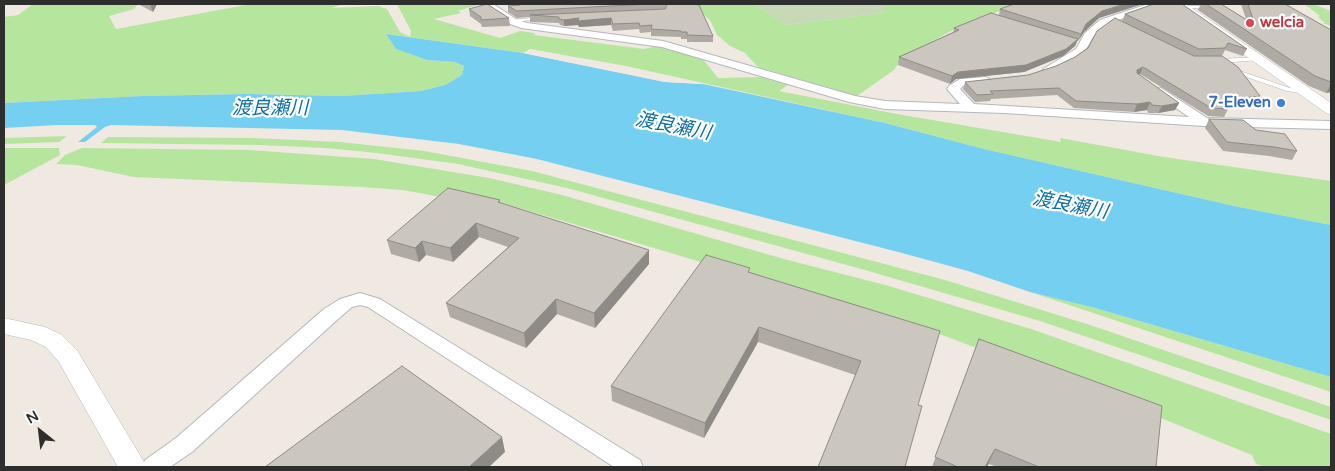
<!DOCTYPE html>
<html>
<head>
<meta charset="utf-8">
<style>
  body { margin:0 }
  #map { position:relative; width:1335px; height:471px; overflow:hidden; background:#efe9e1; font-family:"Varela Round",sans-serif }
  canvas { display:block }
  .frame { position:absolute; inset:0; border:5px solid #2e2e2e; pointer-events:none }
  .north { position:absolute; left:15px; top:406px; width:50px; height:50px; -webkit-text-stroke:4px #fff; paint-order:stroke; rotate:331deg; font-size:14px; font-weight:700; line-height:20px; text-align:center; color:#2e2e2e }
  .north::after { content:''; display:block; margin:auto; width:18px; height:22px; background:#2e2e2e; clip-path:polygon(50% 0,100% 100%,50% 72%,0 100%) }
</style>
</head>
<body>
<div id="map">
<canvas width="1335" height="471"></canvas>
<div class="frame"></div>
<div class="north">N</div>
</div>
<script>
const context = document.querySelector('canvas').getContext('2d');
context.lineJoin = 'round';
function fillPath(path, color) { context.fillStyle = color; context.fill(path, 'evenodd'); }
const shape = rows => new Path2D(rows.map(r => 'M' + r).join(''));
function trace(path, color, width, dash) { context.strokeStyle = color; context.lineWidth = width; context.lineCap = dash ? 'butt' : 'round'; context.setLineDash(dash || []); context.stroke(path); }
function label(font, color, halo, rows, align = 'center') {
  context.font = font + ' "Varela Round","Noto Sans JP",sans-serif'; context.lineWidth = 4.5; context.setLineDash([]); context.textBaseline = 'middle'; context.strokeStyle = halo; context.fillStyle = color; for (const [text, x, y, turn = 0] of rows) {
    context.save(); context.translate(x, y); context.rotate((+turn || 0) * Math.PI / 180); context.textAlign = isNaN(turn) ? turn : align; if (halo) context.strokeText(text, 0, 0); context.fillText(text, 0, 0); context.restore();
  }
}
const green = shape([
  [33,4,138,4,134,9,109,16,116,29,251,4,343,4,332,8,378,6,387,9,400,32,410,37,411,31,397,4,481,4,458,11,461,13,434,19,500,38,520,31,535,33,534,35,644,49,657,46,702,58,718,78,760,77,788,85,779,91,897,114,1061,142,1060,138,1164,157,1331,181,1331,225,1234,206,984,149,885,123,626,66,530,49,523,53,387,34,396,49,427,60,455,62,464,66,462,75,445,85,421,91,342,96,247,94,142,96,4,103,4,17,18,15],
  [671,4,755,4,786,25,884,13,882,4,1016,4,953,30,903,57,894,70,857,96,758,67,745,53,730,46,717,35,710,20,704,15],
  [1304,4,1313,4,1331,11,1331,26,1322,23,1325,23,1318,17,1320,16],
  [67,136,59,142,4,144,4,138],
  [108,137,253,138,340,142,424,151,532,171,945,280,1090,325,1331,407,1331,420,1040,321,865,270,567,188,458,164,377,153,326,148,260,145,101,143],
  [4,148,59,148,60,155,4,185],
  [82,148,249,150,374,159,489,178,562,195,784,259,889,286,1031,329,1331,434,1331,467,1267,467,1256,464,1252,455,1156,416,929,330,496,201,451,199,403,190,362,187,134,177,77,165,56,164,65,155],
  [1030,292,1095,308,1331,377,1331,392]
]);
const cemetery = shape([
  [755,4,882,4,884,13,786,25]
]);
const water = shape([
  [386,34,523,53,665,82,703,84,885,123,984,149,1234,206,1331,225,1331,377,1095,308,1030,292,968,271,902,253,537,159,459,144,342,130,111,125,105,127,85,142,78,142,97,127,95,125,57,125,4,128,4,103,142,96,247,94,342,96,421,91,445,85,462,75,464,66,455,62,427,60,396,49]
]);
const pier = shape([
  [527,51,665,80,690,81,703,84,665,82,523,53]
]);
const service = shape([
  [1209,4,1214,4,1204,8,1183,8,1181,7,1183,6,1203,6,1209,4],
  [540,17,542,17,542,19,512,22,510,21,512,20,540,17],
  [1258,57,1261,59,1260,60,1220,63,1217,61,1220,59,1258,57],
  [1234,69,1290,88,1306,90,1309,92,1306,94,1287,91,1232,72,1231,71,1234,69]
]);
const minor = shape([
  [482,4,493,4,516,19,527,23,663,41,855,96,885,101,960,104,947,89,949,86,960,79,986,77,992,81,990,83,963,86,960,89,974,104,1189,117,1157,95,1155,92,1157,89,1161,88,1207,118,1331,121,1331,129,1204,126,1004,113,885,109,849,102,662,47,521,28,508,23,482,4],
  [1148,4,1161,4,1108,24,1093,37,1084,53,1072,62,1049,72,1043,69,1076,49,1085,33,1100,20,1148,4],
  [360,293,380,299,640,460,643,467,614,467,368,307,360,305,352,307,338,319,192,452,170,467,142,467,145,460,176,438,324,309,340,299,360,293]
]);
const tertiary = shape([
  [1173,4,1186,4,1331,103,1331,115,1326,113,1173,4],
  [4,318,45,327,62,335,77,350,147,467,118,467,59,362,46,347,31,340,4,334,4,318]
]);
const wall = shape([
  [138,4,157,4,153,12],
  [520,4,692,4,713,36,713,42,687,42,687,39,681,39,681,37,651,36,651,32,640,33,639,29,613,31,611,25,579,27,578,25,564,26,560,25,559,23,530,22,530,17,517,18,508,12,508,6,520,5],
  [1014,4,1143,4,1099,18,1084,32,1078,41,1077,41,1075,46,1063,56,1024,72,956,79,950,84,898,65,899,57,953,32,954,28,999,15,1000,9],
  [1154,4,1247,49,1243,56,1225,50,1222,56,1260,96,1256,104,1226,107,1228,109,1224,117,1208,116,1140,74,1139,75,1179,103,1175,110,1158,113,1148,113,1147,110,1134,112,1074,108,1057,95,991,99,990,101,975,102,963,89,965,82,1028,75,1056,66,1075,57,1122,21,1125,14],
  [1201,4,1221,4,1246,19,1241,4,1285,4,1331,30,1331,92,1326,93,1309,86,1198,10],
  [469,9,509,18,510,26,482,27,481,24,470,16],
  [1209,119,1256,130,1297,151,1292,160,1269,156,1223,151,1205,128],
  [500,200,500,203,649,264,595,328,557,314,526,348,450,317,446,303,508,247,479,237,453,262,426,255,419,262,391,254,387,240],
  [750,273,918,405,905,467,855,375,758,342,704,438,612,401,611,386],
  [979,339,1156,467,997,467,989,464,987,467,932,467]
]);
const shadedWall = shape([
  [150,4,157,4,153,12],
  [1125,4,1143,4,1099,18,1084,32,1078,41,1081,34,1086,24,1102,11],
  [579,18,611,18,611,25,579,27,578,25,564,26,564,20],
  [1078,39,1075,46,1063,56,1024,72,956,79,950,84,952,76,958,72],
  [1143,67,1140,74,1134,77,1137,70],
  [1331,84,1331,92,1326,93],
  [1150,102,1147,110,1134,112,1137,104],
  [1179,103,1175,110,1158,113,1162,106],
  [476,223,479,237,453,262,450,248],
  [422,241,426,255,419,262,415,248],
  [649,250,649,264,595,328,594,313],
  [556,299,557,314,526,348,524,333],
  [759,327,758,342,704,438,705,423],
  [502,437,505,452,489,467,469,467],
  [995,449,987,467,985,467]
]);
const building = shape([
  [487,4,509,18,481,20,481,17,469,9,487,4],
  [520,4,648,4,517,11,508,6,520,5,520,4],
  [665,4,692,4,699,5,713,36,687,35,687,32,681,32,681,31,651,29,652,25,640,26,639,23,613,24,611,18,578,21,579,18,564,20,559,19,559,17,530,15,665,9,667,5,665,4],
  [1014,4,1125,4,1102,11,1086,24,1081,34,1000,9,1014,4],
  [1154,4,1182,4,1247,49,1228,43,1225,48,1199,49,1125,14,1154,4],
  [1206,4,1221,4,1255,25,1248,4,1285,4,1331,30,1331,82,1315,76,1206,4],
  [991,13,1078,39,1066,49,1026,65,958,72,952,76,899,57,959,30,954,28,991,13],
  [1115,18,1194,56,1222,56,1238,67,1260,96,1218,101,1228,109,1211,108,1143,67,1137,70,1137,73,1179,103,1162,106,1152,105,1150,102,1137,104,1076,101,1059,88,990,91,993,94,977,95,965,82,1028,75,1056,66,1075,57,1088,48,1097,31,1115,18],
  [1209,119,1243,120,1256,130,1285,134,1297,151,1274,147,1227,142,1209,119],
  [448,188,500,200,498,202,649,250,594,313,556,299,524,333,446,303,519,238,476,223,450,248,422,241,415,248,387,240,448,188],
  [706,255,750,268,748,272,940,331,918,405,922,406,905,467,818,467,861,361,759,327,705,423,611,386,706,255],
  [979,339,1162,406,1156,467,1039,467,995,449,985,467,958,467,935,457,979,339],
  [402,366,502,437,469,467,265,467,402,366]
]);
const markers = [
  [1250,23,5,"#e0444e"],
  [1281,103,5,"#3f7fe0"]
];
const farHealthnames = [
  ["welcia",1260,23]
];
const farShopnames = [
  ["7-Eleven",1271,103]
];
const waterNames = [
  ["渡良瀬川",270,109],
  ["渡良瀬川",673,127,11],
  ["渡良瀬川",1070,206,11]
];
fillPath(green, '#b6e59e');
fillPath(cemetery, '#c8d9b8');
fillPath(water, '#75cff0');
fillPath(pier, '#efe9e1');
trace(service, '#b4b7c1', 1);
trace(minor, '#b4b7c1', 2);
trace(tertiary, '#b4b7c1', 1);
fillPath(service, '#fff');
fillPath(minor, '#fff');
fillPath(tertiary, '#fff');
fillPath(wall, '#afaba4');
fillPath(shadedWall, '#8e8b86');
fillPath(building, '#cbc7bf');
trace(building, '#8e8b86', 1);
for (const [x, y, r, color] of markers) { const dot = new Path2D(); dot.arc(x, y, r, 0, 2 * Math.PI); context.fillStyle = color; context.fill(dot); trace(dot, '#fff', 2); }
label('bold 15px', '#be3a42', '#fff', farHealthnames, 'left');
label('bold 15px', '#366cbe', '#fff', farShopnames, 'right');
label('italic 19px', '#0d6fa3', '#fff', waterNames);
</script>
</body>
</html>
